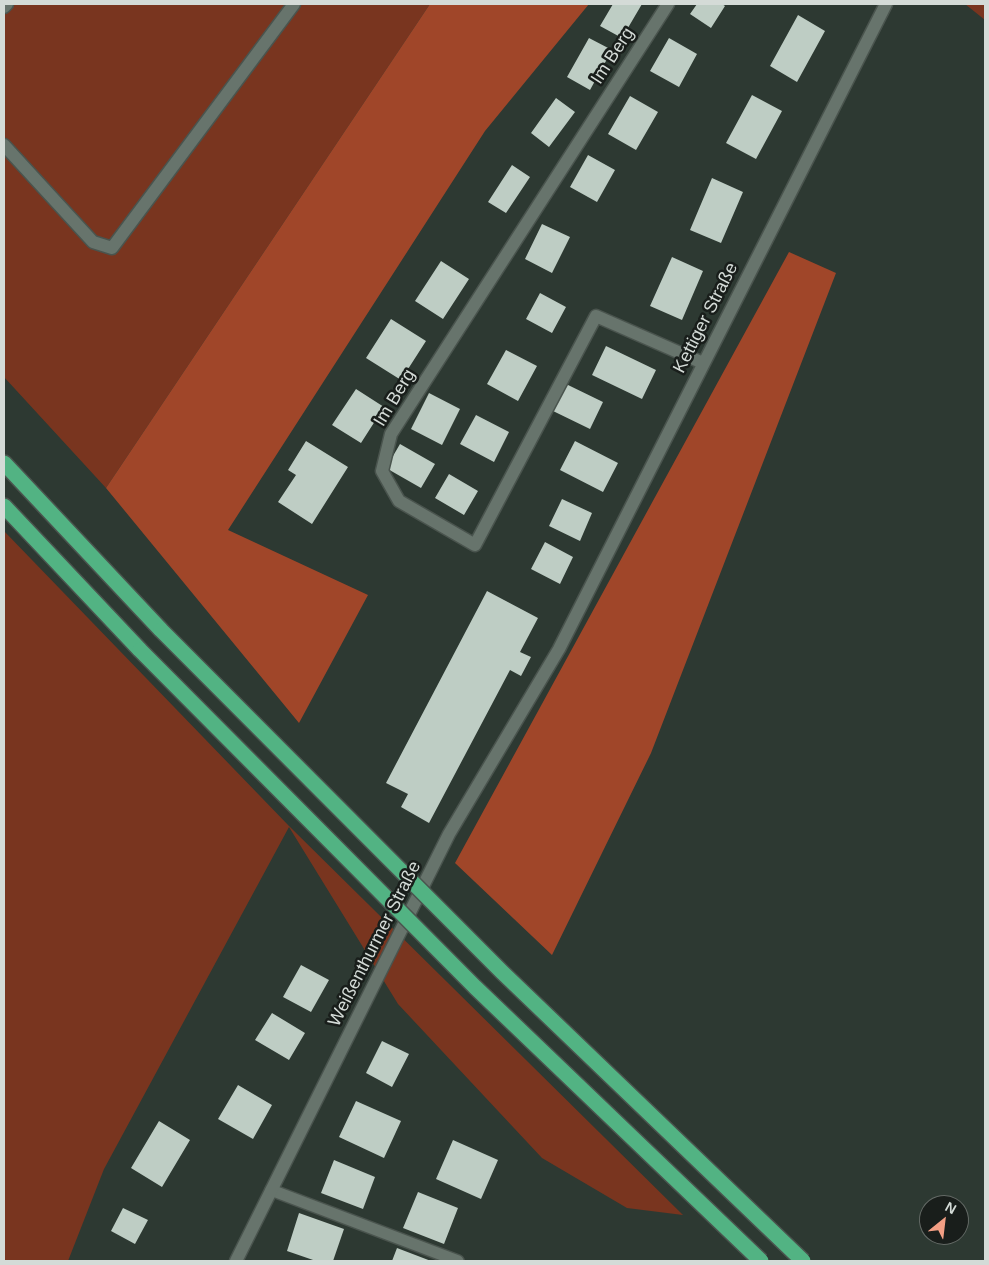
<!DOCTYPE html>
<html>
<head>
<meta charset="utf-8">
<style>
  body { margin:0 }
  #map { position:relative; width:989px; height:1265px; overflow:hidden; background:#2d3932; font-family:Arial,sans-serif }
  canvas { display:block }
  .frame { position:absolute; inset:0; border:5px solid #d4dbd7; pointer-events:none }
  .north { position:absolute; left:919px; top:1195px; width:50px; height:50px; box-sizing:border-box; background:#191e1b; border:1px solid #646a66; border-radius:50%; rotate:29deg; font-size:14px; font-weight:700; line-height:20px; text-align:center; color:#d4dbd7 }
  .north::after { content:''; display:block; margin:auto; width:18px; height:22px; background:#f39f84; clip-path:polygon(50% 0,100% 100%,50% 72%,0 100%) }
</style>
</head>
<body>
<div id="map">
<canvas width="989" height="1265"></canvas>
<div class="frame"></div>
<div class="north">N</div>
</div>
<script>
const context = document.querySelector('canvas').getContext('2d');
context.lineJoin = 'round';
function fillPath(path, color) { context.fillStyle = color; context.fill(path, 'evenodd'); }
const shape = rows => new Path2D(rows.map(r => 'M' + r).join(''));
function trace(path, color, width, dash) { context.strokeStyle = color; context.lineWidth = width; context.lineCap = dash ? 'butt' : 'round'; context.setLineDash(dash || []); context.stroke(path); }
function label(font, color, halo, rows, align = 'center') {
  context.font = font + ' Arial,sans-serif'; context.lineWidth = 5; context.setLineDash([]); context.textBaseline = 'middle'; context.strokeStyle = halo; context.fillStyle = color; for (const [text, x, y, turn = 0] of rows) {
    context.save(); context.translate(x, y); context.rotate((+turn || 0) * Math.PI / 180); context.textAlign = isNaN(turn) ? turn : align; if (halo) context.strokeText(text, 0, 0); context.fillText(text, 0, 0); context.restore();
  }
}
const green = shape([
  [4,4,430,4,106,488,4,377],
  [965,4,985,4,985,20],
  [4,531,289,826,683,1215,627,1208,542,1158,398,1004,289,827,104,1169,68,1261,4,1261]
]);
const forest = shape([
  [430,4,589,4,485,131,228,530,368,595,299,723,106,488],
  [789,252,836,273,651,753,552,955,455,863]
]);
const building = shape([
  [613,4,642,4,622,38,600,26],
  [697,4,722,4,725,6,711,28,690,14],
  [798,15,825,31,797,82,770,66],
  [589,38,612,50,590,90,567,77],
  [669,38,697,54,679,87,650,71],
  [752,95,782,111,756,159,726,143],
  [630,96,658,112,636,150,608,134],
  [556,98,575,112,549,147,531,133],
  [588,155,615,170,597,202,570,187],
  [512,165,530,177,506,213,488,202],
  [712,178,743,192,721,243,690,230],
  [542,224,570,237,552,273,525,259],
  [672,257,703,271,682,320,650,306],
  [441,261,469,279,443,319,415,301],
  [540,293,566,307,552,333,526,319],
  [391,319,426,341,401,380,366,358],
  [606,346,656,370,642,399,592,375],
  [506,350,537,366,518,401,487,384],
  [566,384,603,402,590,429,553,411],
  [356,389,384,407,361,443,332,425],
  [429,393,460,409,442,445,411,429],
  [476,415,509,432,494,462,460,444],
  [306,441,348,467,312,524,278,502,296,475,288,470],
  [575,441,618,463,603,492,560,470],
  [400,444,435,464,421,488,386,468],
  [449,474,478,491,464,515,435,498],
  [562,499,592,513,580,541,549,526],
  [545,542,573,557,560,584,531,569],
  [487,591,538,618,520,652,531,657,521,676,510,670,429,823,401,807,408,794,386,783],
  [301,965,329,980,311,1012,283,997],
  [272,1013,305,1033,289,1060,255,1040],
  [382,1041,409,1054,392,1087,366,1073],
  [238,1085,272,1105,253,1139,218,1119],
  [356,1101,401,1121,384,1158,339,1137],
  [159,1121,190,1140,162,1187,131,1168],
  [453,1140,498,1160,481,1199,436,1179],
  [334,1160,375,1177,363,1209,321,1193],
  [418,1192,458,1208,444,1244,403,1228],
  [123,1208,148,1220,135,1244,111,1231],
  [299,1213,344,1229,333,1261,316,1261,287,1251],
  [397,1248,431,1261,392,1261]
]);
const lane = shape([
  [271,1190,458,1261]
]);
const street = shape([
  [668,4,391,434,382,471,399,501,475,545,596,316,703,363],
  [4,7,7,4],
  [4,145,93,242,112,248,294,4],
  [236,1261,449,834,559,649,886,4]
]);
const highway = shape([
  [4,463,161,630],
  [4,506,140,650]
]);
const highwayBridge = shape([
  [161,630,502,972,803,1261],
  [140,650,475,987,761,1261]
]);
const streetNames = [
  ["Im Berg",613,56,-57],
  ["Kettiger Straße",706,318,-63],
  ["Im Berg",395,398,-59],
  ["Weißenthurmer Straße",375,944,-63]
];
fillPath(green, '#79351f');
fillPath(forest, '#a04629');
fillPath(building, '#becdc4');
trace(lane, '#4a544e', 14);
trace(street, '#4a544e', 15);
trace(highway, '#4a544e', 18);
trace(lane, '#67746c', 11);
trace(street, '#67746c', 12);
trace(highway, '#52b383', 15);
trace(highwayBridge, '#4a544e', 18, []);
trace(highwayBridge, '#52b383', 15);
label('18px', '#d4dbd7', '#191e1b', streetNames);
</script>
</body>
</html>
